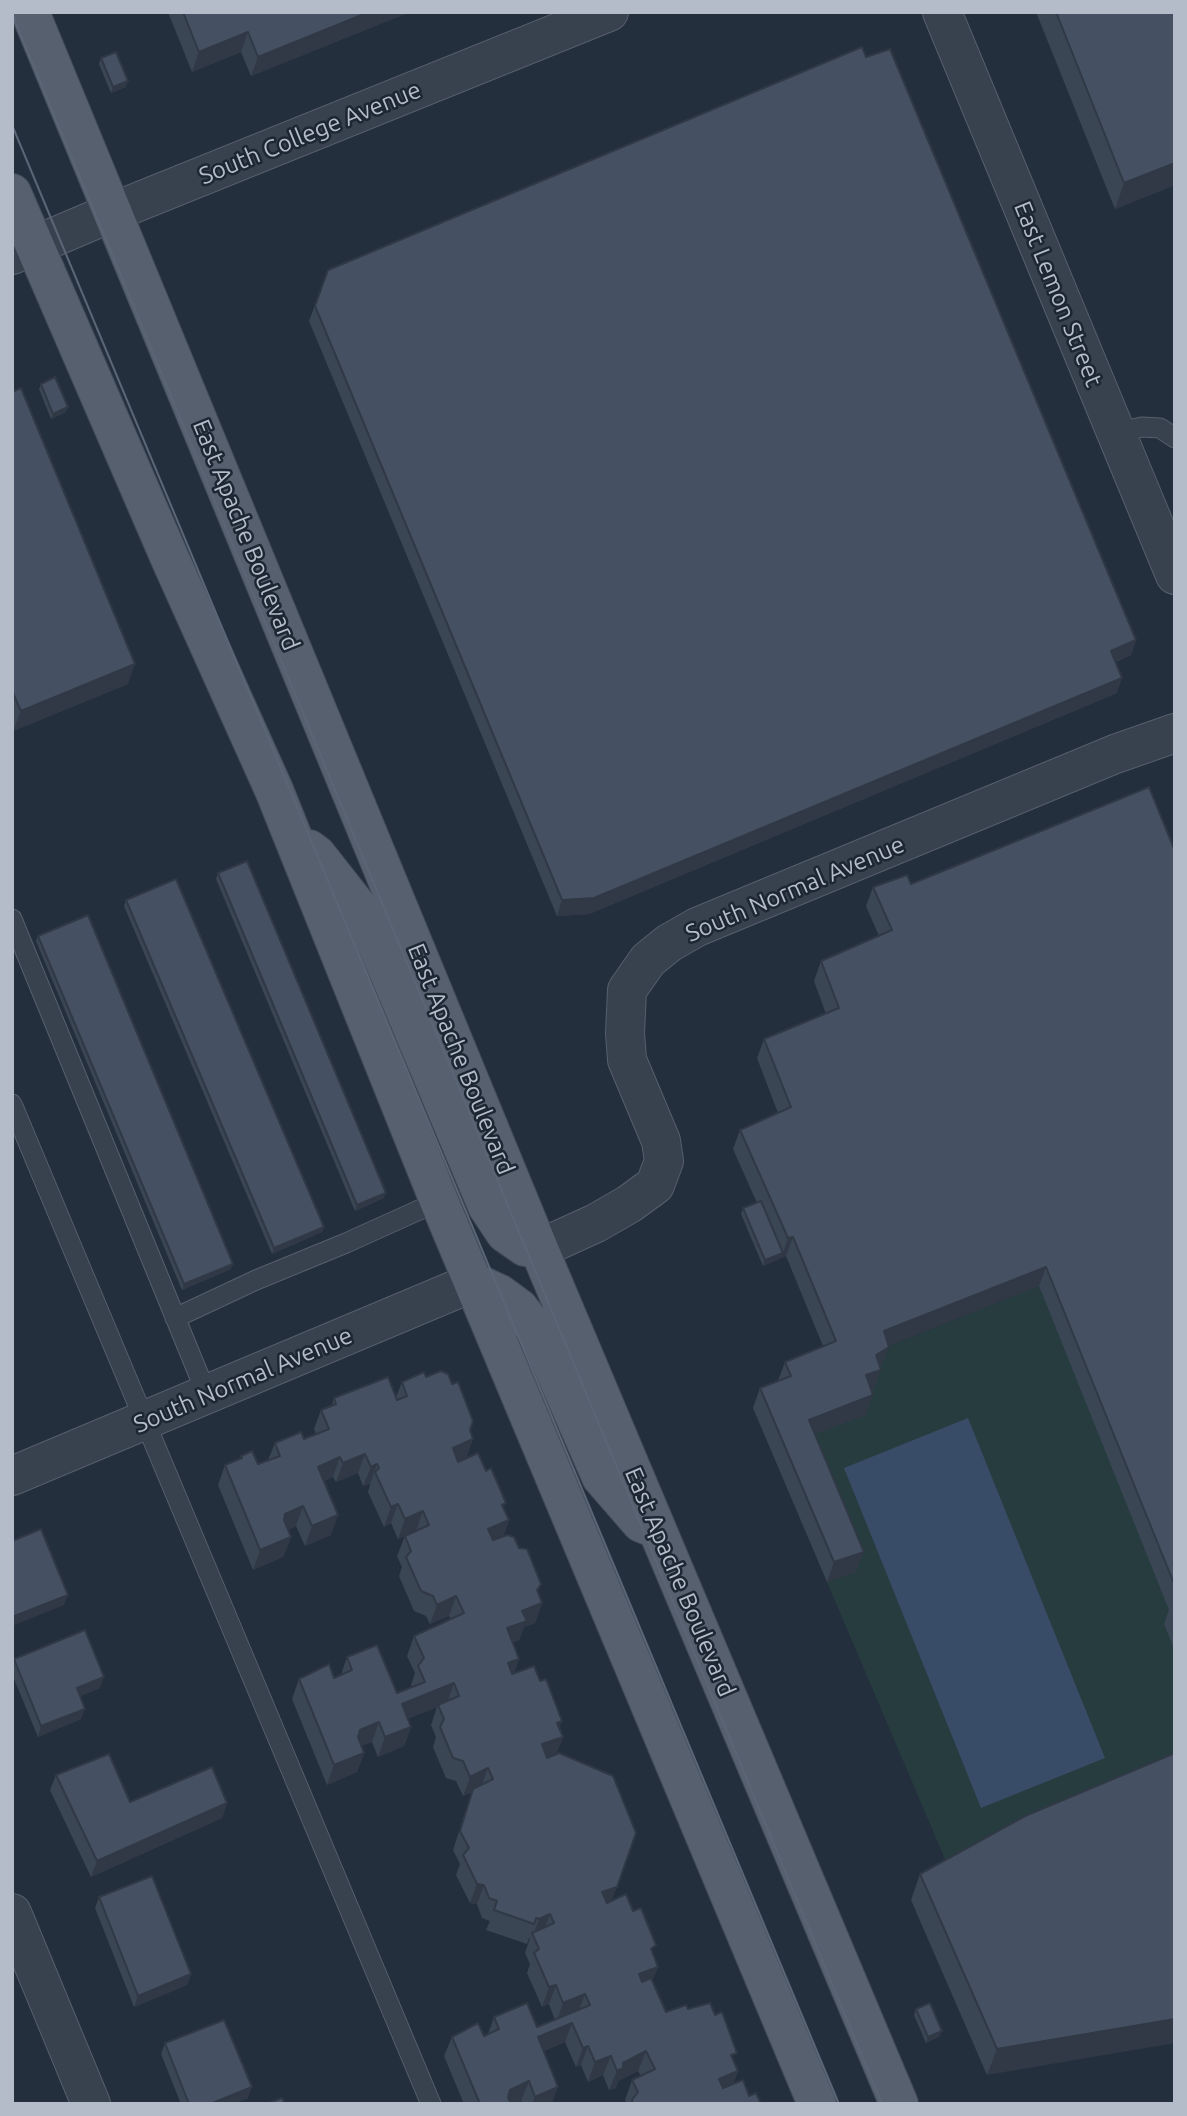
<!DOCTYPE html>
<html>
<head>
<meta charset="utf-8">
<style>
  body { margin:0 }
  #map { position:relative; width:1187px; height:2116px; overflow:hidden; background:#242f3e; font-family:Ubuntu,sans-serif }
  canvas { display:block }
  .frame { position:absolute; inset:0; border:14px solid #b4bcc9; pointer-events:none }
</style>
</head>
<body>
<div id="map">
<canvas width="1187" height="2116"></canvas>
<div class="frame"></div>
</div>
<script>
const context = document.querySelector('canvas').getContext('2d');
context.lineJoin = 'round';
function fillPath(path, color) { context.fillStyle = color; context.fill(path, 'evenodd'); }
const shape = rows => new Path2D(rows.map(r => 'M' + r).join(''));
function trace(path, color, width, dash) { context.strokeStyle = color; context.lineWidth = width; context.lineCap = dash ? 'butt' : 'round'; context.setLineDash(dash || []); context.stroke(path); }
function label(font, color, halo, rows, align = 'center') {
  context.font = font + ' Ubuntu,sans-serif'; context.lineWidth = 5; context.setLineDash([]); context.textBaseline = 'middle'; context.strokeStyle = halo; context.fillStyle = color; for (const [text, x, y, turn = 0] of rows) {
    context.save(); context.translate(x, y); context.rotate((+turn || 0) * Math.PI / 180); context.textAlign = isNaN(turn) ? turn : align; if (halo) context.strokeText(text, 0, 0); context.fillText(text, 0, 0); context.restore();
  }
}
const green = shape([
  [1039,1286,1174,1621,1175,1775,953,1878,827,1582,856,1572,802,1439,866,1415,877,1351]
]);
const water = shape([
  [968,1418,1105,1758,981,1808,844,1468]
]);
const service = shape([
  [1115,433,1142,427,1160,428,1175,438],
  [12,919,207,1395],
  [12,1104,431,2104],
  [175,1318,256,1280,346,1243,439,1201]
]);
const minor = shape([
  [942,12,1175,575],
  [539,1249,596,1223,629,1204,655,1185,664,1161,661,1141,627,1060,625,1033,627,990,648,960,669,943,697,927,1115,754,1175,733],
  [12,1476,474,1282],
  [12,1913,91,2104]
]);
const tertiary = shape([
  [12,255,113,212,609,12]
]);
const primary = shape([
  [30,12,539,1249,899,2104],
  [12,193,171,561,274,790,439,1201,817,2104],
  [309,849,317,855,365,916,487,1206,505,1233,525,1247,539,1249],
  [474,1282,500,1294,519,1308,538,1333,601,1477,641,1523,651,1527]
]);
const tram = shape([
  [12,14,882,2104],
  [12,125,839,2104]
]);
const wall = shape([
  [168,12,410,12,251,76,241,52,192,72],
  [1036,12,1175,12,1175,185,1115,209],
  [866,57,1136,640,1131,655,1116,662,1117,693,589,914,557,916,309,321,328,270],
  [101,58,126,87,111,93,99,64],
  [41,384,66,412,51,419,39,389],
  [12,392,128,684,13,731,12,728],
  [1175,851,1175,1651,1164,1624,1169,1610,1039,1286,888,1346,881,1367,880,1367,874,1389,871,1390,866,1415,815,1434,856,1572,827,1582,753,1408,760,1388,778,1381,785,1362,823,1346,786,1256,763,1266,741,1214,743,1208,757,1203,733,1149,740,1130,778,1113,757,1058,764,1039,826,1014,814,981,821,961,879,936,866,906,873,887,911,884],
  [218,873,384,1198,355,1211,216,879],
  [126,900,324,1227,322,1232,272,1254,124,906],
  [38,936,231,1269,182,1290,36,941],
  [426,1377,470,1430,473,1439,466,1458,504,1510,509,1520,503,1537,538,1592,542,1603,535,1623,524,1627,519,1640,512,1643,519,1659,514,1673,540,1681,562,1721,559,1728,563,1737,556,1754,636,1833,611,1901,653,1954,658,1967,652,1980,666,2012,688,2009,734,2061,738,2071,733,2084,761,2104,627,2104,625,2100,632,2080,641,2076,638,2071,618,2081,616,2088,609,2090,603,2075,588,2082,581,2065,576,2067,565,2042,544,2051,552,2104,523,2104,521,2101,515,2104,464,2104,444,2056,452,2037,484,2036,488,2034,494,2017,537,2027,555,2020,549,2004,542,2007,527,1973,530,1964,525,1953,530,1938,529,1938,527,1944,486,1930,490,1921,482,1918,477,1904,470,1903,456,1875,460,1864,453,1850,472,1792,463,1796,456,1781,446,1778,433,1747,436,1737,431,1725,437,1707,407,1719,411,1727,404,1746,378,1757,372,1742,361,1746,364,1753,357,1772,327,1785,292,1699,299,1679,334,1678,341,1675,347,1657,397,1693,412,1687,411,1685,415,1673,407,1656,414,1636,451,1619,449,1616,430,1624,426,1616,414,1611,399,1576,402,1567,397,1556,405,1536,416,1531,398,1539,391,1523,384,1527,368,1492,370,1485,370,1484,363,1486,358,1473,336,1482,333,1477,324,1481,331,1535,305,1546,296,1526,288,1530,291,1537,283,1557,253,1570,218,1485,225,1465,239,1460,241,1456,258,1464,268,1460,275,1443,304,1439,316,1434,314,1429,321,1410,332,1405,334,1398,396,1397,402,1382],
  [14,1659,100,1688,80,1696,81,1719,38,1737,12,1674,12,1664],
  [1175,1753,987,2075,911,1900,920,1874],
  [56,1775,130,1802,227,1803,222,1818,91,1877,50,1790],
  [99,1897,191,1974,187,1985,134,2007,95,1908],
  [916,2009,940,2036,926,2043,914,2015],
  [165,2043,248,2098,233,2104,181,2104,161,2054]
]);
const shadedWall = shape([
  [369,12,410,12,251,76,258,57],
  [248,32,241,52,192,72,199,52],
  [128,81,126,87,111,93,113,87],
  [1175,163,1175,185,1115,209,1124,183],
  [68,407,66,412,51,419,53,414],
  [1136,640,1131,655,1105,666,1111,651],
  [135,664,128,684,13,731,21,711],
  [1122,678,1117,693,589,914,557,916,562,900],
  [386,1193,384,1198,355,1211,357,1205],
  [324,1227,322,1232,272,1254,274,1248],
  [793,1237,786,1256,763,1266,765,1260,783,1253,788,1238],
  [233,1264,231,1269,182,1290,184,1284],
  [1046,1267,1039,1286,877,1351,884,1331],
  [889,1347,881,1367,868,1374,876,1355],
  [881,1370,874,1389,859,1395,866,1375],
  [873,1395,866,1415,802,1439,809,1420],
  [473,1439,466,1459,446,1468,453,1448],
  [365,1454,358,1473,336,1482,343,1463],
  [340,1457,333,1477,311,1486,318,1467],
  [377,1464,370,1484,363,1486,371,1467],
  [398,1504,391,1523,384,1527,391,1507],
  [303,1506,296,1526,278,1534,285,1514],
  [423,1511,416,1531,398,1539,405,1519],
  [338,1515,331,1535,305,1546,312,1526],
  [509,1520,502,1540,481,1549,488,1529],
  [291,1537,283,1557,253,1570,260,1550],
  [864,1552,856,1572,827,1582,834,1562],
  [541,1584,533,1604,542,1603,535,1623,524,1627,519,1640,500,1648,507,1628,522,1611],
  [68,1595,64,1605,12,1626,12,1617],
  [456,1596,449,1616,430,1624,437,1605],
  [519,1659,512,1679,508,1663],
  [104,1677,100,1688,73,1698,77,1688],
  [454,1683,447,1703,438,1705,437,1707,395,1724,402,1704],
  [85,1709,81,1719,38,1737,41,1726],
  [562,1721,555,1739,563,1737,555,1756,535,1764,542,1744,557,1723],
  [379,1722,372,1742,353,1749,360,1730],
  [411,1727,404,1746,378,1757,385,1737],
  [364,1753,357,1772,327,1785,334,1765],
  [488,1768,481,1787,463,1796,470,1777],
  [227,1803,222,1818,91,1877,97,1861],
  [477,1884,484,1885,477,1904,470,1903],
  [617,1887,609,1906,602,1892],
  [550,1914,543,1934,533,1936,539,1919],
  [658,1967,650,1986,632,1994,639,1974],
  [191,1974,187,1985,134,2007,138,1996],
  [556,1985,549,2004,542,2007,549,1987],
  [585,1994,578,2013,556,2023,563,2003],
  [1175,2019,1175,2043,987,2075,997,2049],
  [572,2023,565,2042,531,2057,538,2037],
  [942,2031,940,2036,926,2043,928,2037],
  [588,2046,581,2065,576,2067,583,2048],
  [646,2051,638,2071,618,2081,616,2088,609,2090,617,2071,623,2063],
  [611,2056,603,2075,588,2082,595,2062],
  [738,2071,731,2091,712,2098,719,2079],
  [529,2081,521,2101,515,2104,505,2104,510,2090],
  [252,2087,248,2098,233,2104,210,2104],
  [558,2087,552,2104,532,2104,535,2097]
]);
const building = shape([
  [183,12,369,12,258,57,248,32,199,52,183,12],
  [1056,12,1175,12,1175,163,1124,183,1056,12],
  [862,47,866,57,890,49,1136,640,1111,651,1122,678,594,898,562,900,315,306,328,270,862,47],
  [116,52,128,81,113,87,101,58,116,52],
  [55,377,68,407,53,414,41,384,55,377],
  [21,388,135,664,21,711,12,691,12,392,21,388],
  [1149,787,1175,851,1175,1586,1046,1267,884,1331,889,1347,876,1355,881,1370,866,1375,873,1395,809,1420,864,1552,834,1562,760,1388,791,1376,785,1362,836,1341,793,1237,788,1238,740,1130,791,1107,764,1039,839,1008,821,961,892,930,873,887,907,875,911,884,1149,787],
  [247,861,386,1193,357,1205,218,873,247,861],
  [176,879,324,1227,274,1248,126,900,176,879],
  [88,915,233,1264,184,1284,38,936,88,915],
  [761,1201,783,1253,765,1260,743,1208,761,1201],
  [441,1371,448,1374,452,1384,458,1382,473,1421,470,1430,473,1439,453,1448,458,1462,478,1453,486,1471,491,1468,506,1503,502,1505,509,1520,488,1529,493,1540,507,1535,514,1537,519,1548,527,1549,541,1584,537,1590,542,1603,522,1611,527,1621,507,1628,519,1659,508,1663,512,1674,534,1666,540,1681,546,1679,562,1721,557,1723,563,1737,542,1744,547,1758,559,1753,613,1776,636,1833,617,1887,602,1892,607,1903,626,1894,633,1911,641,1908,656,1945,651,1949,658,1967,639,1974,642,1982,651,1978,666,2012,686,2005,688,2009,710,2003,715,2015,722,2012,737,2053,731,2055,738,2071,719,2079,723,2088,743,2080,749,2096,756,2093,761,2104,633,2104,632,2100,638,2092,632,2080,655,2069,646,2051,623,2063,623,2068,617,2071,611,2056,595,2062,588,2046,583,2048,572,2023,538,2037,558,2087,535,2097,529,2081,510,2090,508,2097,511,2104,480,2104,452,2037,478,2023,484,2036,499,2029,494,2017,527,2003,537,2027,590,2005,585,1994,563,2003,556,1985,549,1987,534,1953,539,1949,532,1933,554,1923,550,1914,539,1919,536,1918,534,1924,494,1910,497,1901,489,1898,484,1885,477,1884,463,1855,469,1848,460,1831,473,1789,493,1779,488,1768,470,1777,463,1761,453,1758,440,1727,444,1719,438,1705,459,1696,454,1683,402,1704,411,1727,385,1737,379,1722,360,1730,358,1737,364,1753,334,1765,299,1679,329,1664,334,1678,352,1670,347,1657,377,1645,397,1693,425,1682,418,1666,424,1658,414,1636,464,1613,456,1596,437,1605,433,1596,421,1591,406,1557,411,1551,405,1536,429,1525,423,1511,405,1519,398,1504,391,1507,375,1472,379,1468,377,1464,371,1467,365,1454,343,1463,340,1457,318,1467,338,1515,312,1526,303,1506,285,1514,284,1520,291,1537,260,1550,225,1465,242,1458,241,1456,252,1451,258,1464,280,1456,275,1443,301,1432,304,1439,329,1429,321,1410,336,1404,334,1398,388,1377,397,1400,407,1396,402,1382,424,1372,426,1377,441,1371],
  [41,1529,68,1595,12,1617,12,1541,41,1529],
  [85,1630,104,1677,77,1688,85,1709,41,1726,14,1659,85,1630],
  [1175,1753,1175,2019,997,2049,920,1874,1025,1816,1175,1753],
  [109,1754,130,1802,212,1767,227,1803,97,1861,56,1775,109,1754],
  [152,1876,191,1974,138,1996,99,1897,152,1876],
  [930,2003,942,2031,928,2037,916,2009,930,2003],
  [224,2020,252,2087,210,2104,189,2104,165,2043,224,2020],
  [282,2098,285,2104,267,2104,282,2098]
]);
const streetNames = [
  ["South College Avenue",310,133,-22],
  ["East Lemon Street",1058,294,68],
  ["East Apache Boulevard",246,535,68],
  ["South Normal Avenue",795,889,-23],
  ["East Apache Boulevard",461,1059,68],
  ["South Normal Avenue",243,1380,-23],
  ["East Apache Boulevard",680,1582,67]
];
fillPath(green, '#263c3f');
fillPath(water, '#394c67');
trace(service, '#565f6c', 21);
trace(minor, '#565f6c', 40);
trace(tertiary, '#565f6c', 40);
trace(primary, '#414a57', 40);
trace(service, '#38414e', 19);
trace(minor, '#38414e', 38);
trace(tertiary, '#38414e', 38);
trace(primary, '#56606e', 38);
trace(tram, '#5a6575', 2);
fillPath(wall, '#3b4654');
fillPath(shadedWall, '#303945');
fillPath(building, '#455162');
trace(building, '#303945', 2);
label('24px', '#b4bcc9', '#1d2633', streetNames);
</script>
</body>
</html>
